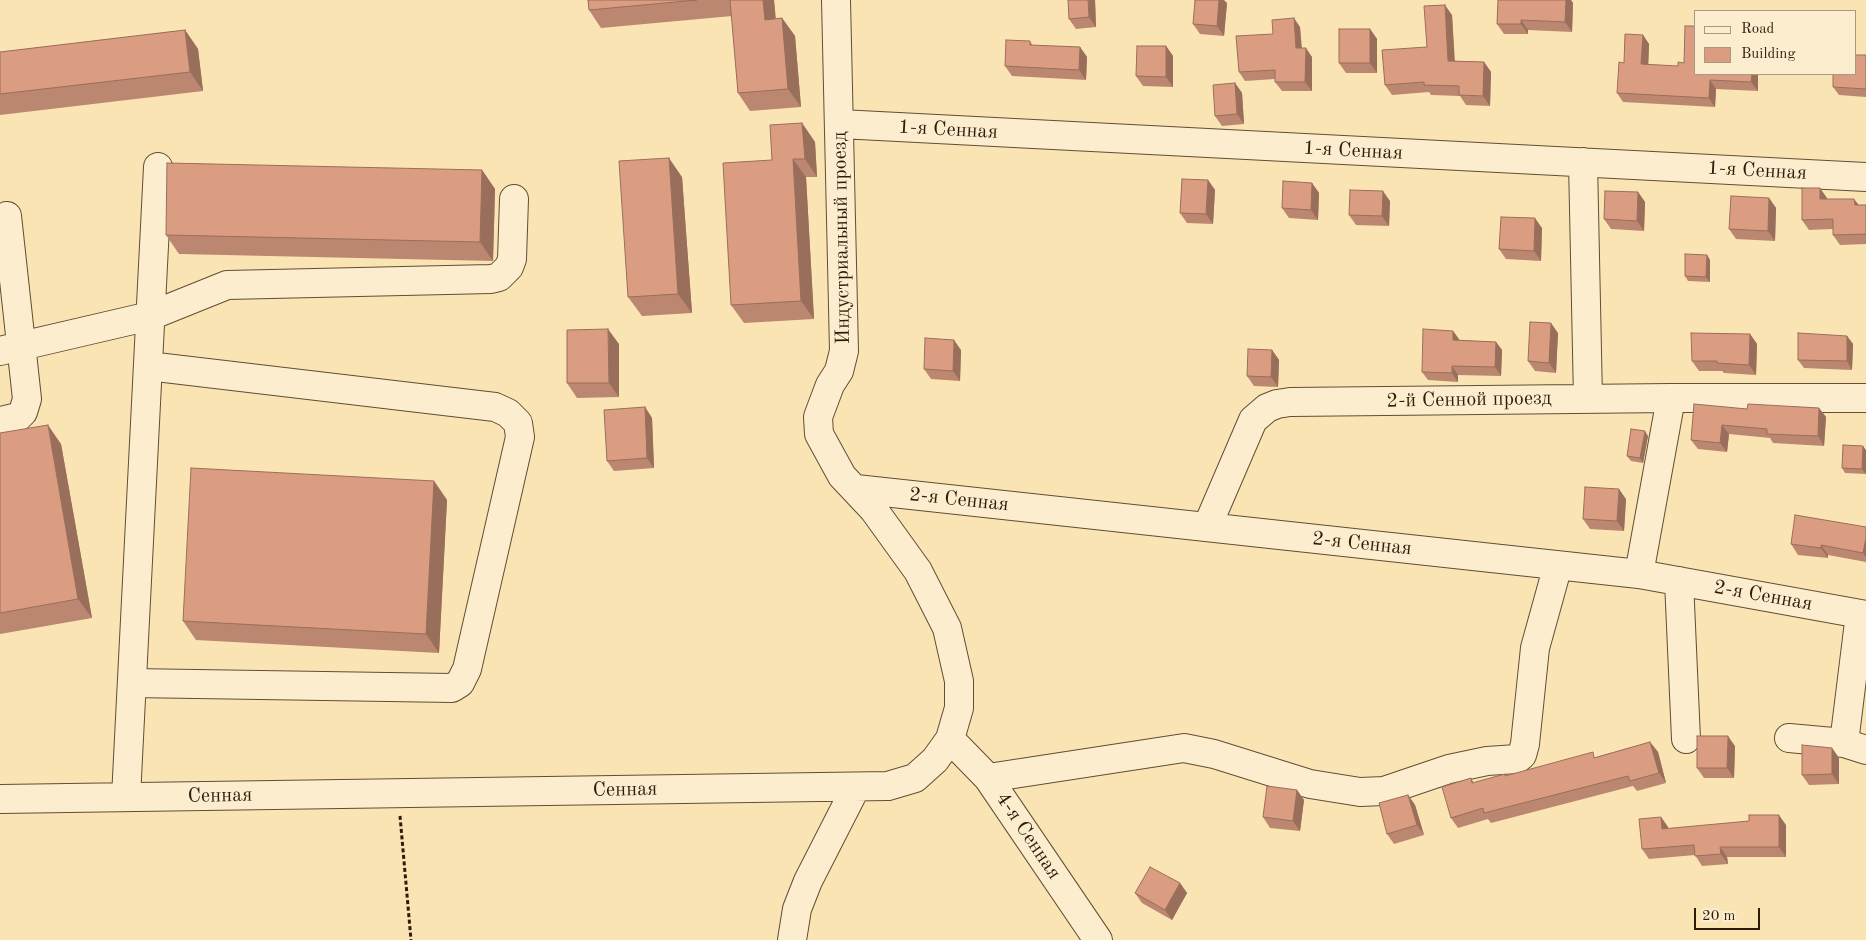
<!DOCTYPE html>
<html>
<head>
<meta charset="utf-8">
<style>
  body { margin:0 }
  #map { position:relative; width:1866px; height:940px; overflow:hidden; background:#fbe4b3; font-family:"Old Standard TT",serif }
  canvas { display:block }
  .legend { position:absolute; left:1694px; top:10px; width:162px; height:65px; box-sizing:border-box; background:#fcedce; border:1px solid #a99980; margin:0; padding:6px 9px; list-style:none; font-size:15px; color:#2d1c0b }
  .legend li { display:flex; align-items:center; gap:10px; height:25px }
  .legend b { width:25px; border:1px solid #a99980 }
  .scale { position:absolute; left:1694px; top:908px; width:66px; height:22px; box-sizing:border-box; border:2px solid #2d1c0b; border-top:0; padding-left:6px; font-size:15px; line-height:18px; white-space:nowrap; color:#2d1c0b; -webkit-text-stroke:4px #fcedce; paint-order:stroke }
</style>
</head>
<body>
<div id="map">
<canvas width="1866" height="940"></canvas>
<ul class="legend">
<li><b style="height:6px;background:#fcedce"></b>Road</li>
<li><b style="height:14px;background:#db9d82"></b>Building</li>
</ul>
<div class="scale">20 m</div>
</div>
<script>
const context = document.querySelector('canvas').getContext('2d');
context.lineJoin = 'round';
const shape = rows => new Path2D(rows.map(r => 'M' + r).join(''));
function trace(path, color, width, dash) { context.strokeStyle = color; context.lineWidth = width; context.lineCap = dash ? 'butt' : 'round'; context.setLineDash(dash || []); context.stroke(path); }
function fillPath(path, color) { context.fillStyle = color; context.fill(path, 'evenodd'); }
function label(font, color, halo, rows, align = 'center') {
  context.font = font + ' "Old Standard TT",serif'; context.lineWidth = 4; context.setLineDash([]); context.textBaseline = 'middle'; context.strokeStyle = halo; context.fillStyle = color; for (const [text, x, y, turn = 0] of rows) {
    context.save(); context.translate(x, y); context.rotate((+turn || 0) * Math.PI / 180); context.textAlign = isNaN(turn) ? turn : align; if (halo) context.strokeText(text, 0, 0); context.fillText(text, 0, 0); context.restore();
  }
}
const path = shape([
  [400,816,411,940]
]);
const minor = shape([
  [840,124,1866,177],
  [1583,162,1588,399],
  [0,351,150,316,227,285,491,279,499,277,509,267,512,259,514,199],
  [0,421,18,417,23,412,27,399,7,216],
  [856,489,1639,574,1866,615],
  [1207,527,1253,420,1267,408,1277,404,1290,402,1671,398],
  [1639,574,1671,398,1866,398],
  [1679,581,1686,739],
  [1860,614,1844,743,1866,750],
  [132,683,452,688,460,683,467,669,520,437,518,423,508,413,495,407,148,366],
  [1789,738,1844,743],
  [950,739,988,778,1098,940],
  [988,778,1184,748,1214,754,1310,784,1360,792,1384,791,1449,769,1487,761,1517,759,1522,755,1525,744,1535,648,1558,565],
  [126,797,158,167],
  [0,799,888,786,915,778,935,760,950,739,959,708,959,681,947,628,918,571,874,510,842,476,819,434,818,417,830,385,839,371,844,351,836,0],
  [792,940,797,909,808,881,856,787]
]);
const wall = shape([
  [588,0,774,0,776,19,782,18,795,36,801,107,750,111,738,93,732,16,601,28,589,10],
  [1095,0,1096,27,1076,29,1069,19],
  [1498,0,1571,0,1573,3,1572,32,1528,30,1528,34,1504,34,1497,24],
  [1227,3,1224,36,1200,34,1193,24],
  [1452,15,1455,61,1484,62,1491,72,1490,106,1466,105,1460,96,1431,95,1429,92,1392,95,1385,85,1427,47],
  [1300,27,1302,48,1312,57,1312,91,1282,91,1275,82,1275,79,1245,81,1239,72,1273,34],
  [1370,29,1377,39,1377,73,1346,73,1339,63],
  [185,30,198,49,203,91,0,115,0,52],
  [1643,35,1649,44,1648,64,1695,74,1758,74,1758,91,1716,89,1715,107,1623,102,1617,93,1624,63],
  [1030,41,1033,46,1080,47,1087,57,1086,80,1012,76,1005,66],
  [1166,46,1173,56,1173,87,1143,86,1136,76],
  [1866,55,1866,97,1839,95,1833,87],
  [1235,83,1242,93,1244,124,1222,126,1215,116],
  [802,123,815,142,817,177,806,177,814,319,744,323,731,305,772,160],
  [482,170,495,189,493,261,179,254,166,235],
  [682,177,692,313,642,316,628,297],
  [1208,180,1215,190,1213,224,1187,223,1180,213],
  [1312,183,1319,193,1318,220,1289,218,1282,208],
  [1638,192,1645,202,1644,231,1611,229,1604,219],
  [1769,198,1776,208,1775,241,1736,239,1729,229],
  [1827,198,1827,199,1859,205,1866,205,1866,244,1840,245,1833,235,1833,229,1809,230,1802,220],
  [1390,201,1389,226,1356,225,1349,215],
  [1542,228,1541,261,1506,259,1499,249],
  [1707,255,1710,260,1710,282,1688,281,1685,276],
  [1453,331,1459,340,1496,342,1502,350,1501,376,1458,375,1458,382,1428,380,1422,372],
  [1558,333,1556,373,1535,371,1528,361],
  [1750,334,1757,344,1756,375,1724,373,1722,371,1699,371,1692,361],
  [1847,336,1853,344,1852,370,1804,368,1798,360],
  [619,344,619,397,577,398,567,383],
  [961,350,960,381,931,379,924,369],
  [1272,350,1279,360,1278,387,1254,386,1247,376],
  [645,407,652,418,654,468,614,471,607,461],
  [1819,408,1826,417,1824,446,1773,443,1770,438,1729,434,1727,452,1698,449,1691,440,1747,409],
  [0,433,61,444,92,618,0,634],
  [1648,436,1643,463,1631,461,1627,456],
  [1863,446,1866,474,1845,473,1842,468],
  [434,481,447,500,439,653,196,640,183,621],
  [1626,499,1624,531,1590,529,1583,519],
  [1866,527,1866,562,1828,555,1828,558,1798,555,1791,544],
  [1650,742,1658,752,1666,783,1637,791,1633,786,1491,823,1488,819,1458,828,1451,818,1471,778,1474,783,1505,774,1506,776,1596,757],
  [1735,746,1734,778,1704,778,1697,768],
  [1832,748,1839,758,1839,784,1809,785,1802,775],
  [1297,790,1304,800,1300,831,1270,828,1263,817],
  [1408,795,1415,805,1424,835,1394,844,1387,834],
  [1661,817,1668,827,1668,829,1786,825,1786,857,1727,857,1728,864,1702,866,1695,855,1649,859,1642,849],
  [1180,883,1187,893,1172,920,1142,903,1135,893]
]);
const shadedWall = shape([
  [763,0,774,0,777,38,765,20],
  [1088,0,1095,0,1096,27,1089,17],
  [1219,0,1224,0,1227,3,1224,36,1217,26],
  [1566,0,1571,0,1573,3,1572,32,1565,22],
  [1445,5,1452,15,1455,71,1448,61],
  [782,18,795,36,801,107,788,89],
  [1294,18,1300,27,1302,57,1296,48],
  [1521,20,1528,30,1528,34,1521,24],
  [1370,29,1377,39,1377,73,1370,63],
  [185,30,198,49,203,91,190,72],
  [1643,35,1649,44,1648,73,1641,64],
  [1166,46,1173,56,1173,87,1166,77],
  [1080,47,1087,57,1086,80,1079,70],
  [1306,48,1312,57,1312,91,1305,82],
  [1484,62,1491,72,1490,106,1483,96],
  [1752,74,1758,74,1758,91,1751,82],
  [1710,80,1716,89,1715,107,1709,98],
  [1235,83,1242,93,1244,124,1237,114],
  [802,123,815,142,817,177,805,159],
  [669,158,682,177,692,313,678,294],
  [793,159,806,177,814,319,801,301],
  [482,170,495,189,493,261,480,242],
  [1208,180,1215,190,1213,224,1206,214],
  [1312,183,1319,193,1318,220,1311,210],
  [1820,188,1827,198,1827,209,1820,199],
  [1383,191,1390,201,1389,226,1382,216],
  [1638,192,1645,202,1644,231,1637,221],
  [1769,198,1776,208,1775,241,1768,231],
  [1854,199,1862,209,1855,205],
  [1535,218,1542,228,1541,261,1534,251],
  [1707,255,1710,260,1710,282,1706,277],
  [1551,323,1558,333,1556,373,1549,363],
  [608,329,619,344,619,397,609,383],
  [1453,331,1459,339,1459,349,1453,340],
  [1750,334,1757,344,1756,375,1749,365],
  [1847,336,1853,344,1852,370,1847,361],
  [954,340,961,350,960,381,953,371],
  [1496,342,1502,350,1501,376,1495,367],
  [1272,350,1279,360,1278,387,1271,377],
  [1452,366,1458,375,1458,382,1452,373],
  [645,407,652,418,654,468,647,458],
  [1819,408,1826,417,1824,446,1818,436],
  [48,425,61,444,92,618,78,599],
  [1722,425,1729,434,1727,452,1720,443],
  [1645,431,1648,436,1643,463,1640,458],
  [1863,446,1866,450,1866,474,1862,469],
  [434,481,447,500,439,653,426,634],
  [1619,489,1626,499,1624,531,1617,521],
  [1866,538,1866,557,1863,553],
  [1821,545,1828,555,1828,558,1821,548],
  [1728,736,1735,746,1734,778,1727,768],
  [1650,742,1658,752,1666,783,1659,773],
  [1832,748,1839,758,1839,784,1832,774],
  [1297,790,1304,800,1300,831,1293,821],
  [1408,795,1415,805,1424,835,1417,825],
  [1779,815,1786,825,1786,857,1779,847],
  [1661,817,1668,827,1669,839,1662,829],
  [1720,847,1727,857,1728,864,1721,854],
  [1180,883,1187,893,1172,920,1165,910]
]);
const building = shape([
  [588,0,697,0,589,10,588,0],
  [730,0,763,0,765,20,782,18,788,89,738,93,730,0],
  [1068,0,1088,0,1089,17,1069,19,1068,0],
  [1195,0,1219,0,1217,26,1193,24,1195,0],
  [1498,0,1566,0,1565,22,1521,20,1521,24,1497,24,1498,0],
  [1445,5,1448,61,1484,62,1483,96,1459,95,1459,86,1424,85,1424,82,1385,85,1382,50,1427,47,1424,6,1445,5],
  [1294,18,1296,48,1306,48,1305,82,1275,82,1275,70,1239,72,1236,36,1273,34,1272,20,1294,18],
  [1685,26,1695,26,1695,74,1752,74,1751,82,1710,80,1709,98,1617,93,1619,62,1624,63,1625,34,1643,35,1641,64,1678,66,1678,62,1684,63,1685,26],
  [1339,29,1370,29,1370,63,1339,63,1339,29],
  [185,30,190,72,0,94,0,52,185,30],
  [1006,40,1030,41,1030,45,1080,47,1079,70,1005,66,1006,40],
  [1137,46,1166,46,1166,77,1136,76,1137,46],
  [1855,55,1866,55,1866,89,1833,87,1833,74,1855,74,1855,55],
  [1235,83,1237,114,1215,116,1213,85,1235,83],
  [802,123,805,159,793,159,801,301,731,305,723,163,772,160,770,125,802,123],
  [669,158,678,294,628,297,619,161,669,158],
  [167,163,482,170,480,242,166,235,167,163],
  [1182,179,1208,180,1206,214,1180,213,1182,179],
  [1283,181,1312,183,1311,210,1282,208,1283,181],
  [1802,188,1820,188,1820,199,1854,199,1855,205,1866,205,1866,234,1833,235,1833,219,1802,220,1802,188],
  [1350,190,1383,191,1382,216,1349,215,1350,190],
  [1605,191,1638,192,1637,221,1604,219,1605,191],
  [1731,196,1769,198,1768,231,1729,229,1731,196],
  [1501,217,1535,218,1534,251,1499,249,1501,217],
  [1685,254,1707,255,1706,277,1685,276,1685,254],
  [1530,322,1551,323,1549,363,1528,361,1530,322],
  [608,329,609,383,567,383,567,330,608,329],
  [1423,329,1453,331,1453,340,1496,342,1495,367,1452,366,1452,373,1422,372,1423,329],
  [1691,333,1750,334,1749,365,1717,363,1717,361,1692,361,1691,333],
  [1798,333,1847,336,1847,361,1798,360,1798,333],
  [925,338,954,340,953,371,924,369,925,338],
  [1248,349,1272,350,1271,377,1247,376,1248,349],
  [1694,404,1747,409,1748,404,1819,408,1818,436,1767,434,1767,429,1722,425,1720,443,1691,440,1694,404],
  [645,407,647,458,607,461,604,410,645,407],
  [48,425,78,599,0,613,0,433,48,425],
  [1631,429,1645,431,1640,458,1627,456,1631,429],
  [1843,445,1863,446,1862,469,1842,468,1843,445],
  [191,468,434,481,426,634,183,621,191,468],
  [1585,487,1619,489,1617,521,1583,519,1585,487],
  [1795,515,1866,527,1866,538,1863,553,1821,545,1821,548,1791,544,1795,515],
  [1697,736,1728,736,1727,768,1697,768,1697,736],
  [1650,742,1659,773,1630,781,1628,776,1484,813,1483,808,1451,818,1442,787,1471,778,1472,783,1505,774,1505,776,1593,752,1594,758,1650,742],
  [1802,745,1832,748,1832,774,1802,775,1802,745],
  [1267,786,1297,790,1293,821,1263,817,1267,786],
  [1408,795,1417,825,1387,834,1379,803,1408,795],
  [1749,815,1779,815,1779,847,1720,847,1721,854,1695,856,1694,845,1642,849,1639,819,1661,817,1662,829,1749,821,1749,815],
  [1150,867,1180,883,1165,910,1135,893,1150,867]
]);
const streetNames = [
  ["1-я Сенная",948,130,3],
  ["1-я Сенная",1353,151,3],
  ["1-я Сенная",1757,171,3],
  ["Индустриальный проезд",842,238,-91],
  ["2-й Сенной проезд",1469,400,-1],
  ["2-я Сенная",959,500,6],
  ["2-я Сенная",1362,544,6],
  ["2-я Сенная",1763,596,10],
  ["Сенная",625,790,-1],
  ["Сенная",220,796,-1],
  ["4-я Сенная",1028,836,56]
];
trace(minor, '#604e35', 30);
trace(path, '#2d1c0b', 3, [4, 2.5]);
trace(minor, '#fcedce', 28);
fillPath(wall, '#bc8770');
fillPath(shadedWall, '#996e5b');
fillPath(building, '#db9d82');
trace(building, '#996e5b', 1);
label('20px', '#2d1c0b', '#fcedce', streetNames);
</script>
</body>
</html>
